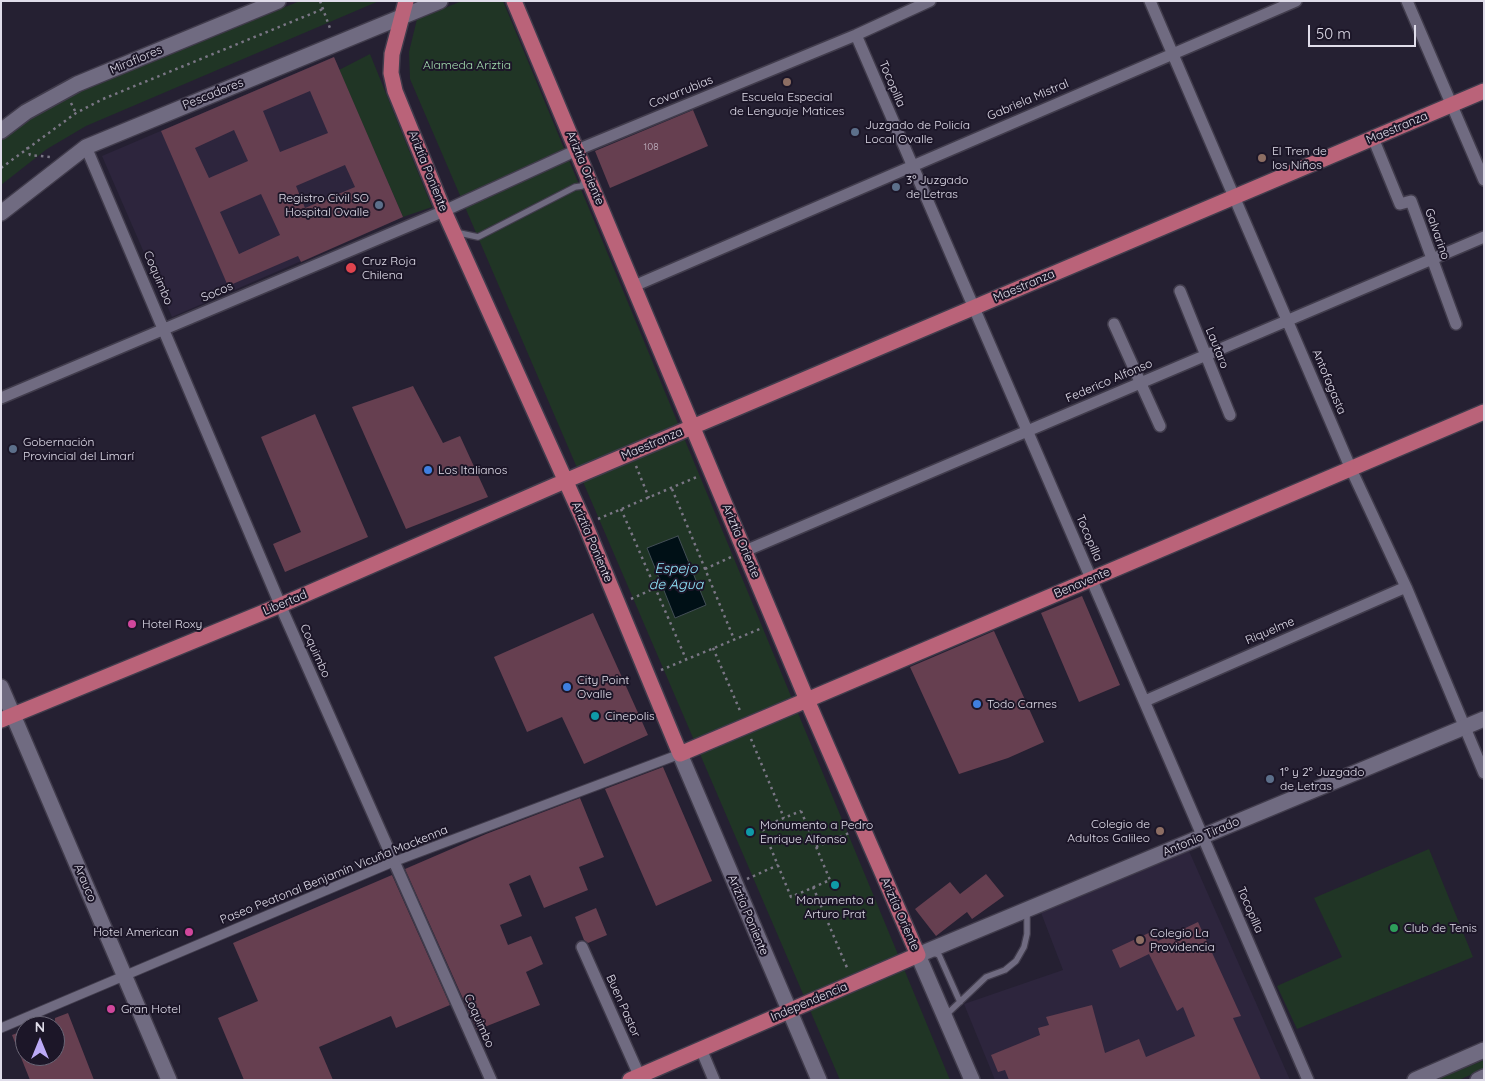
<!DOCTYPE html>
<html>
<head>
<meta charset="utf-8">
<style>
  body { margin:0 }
  #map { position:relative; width:1485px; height:1081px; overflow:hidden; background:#252032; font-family:Quicksand,sans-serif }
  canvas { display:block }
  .frame { position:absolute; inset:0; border:2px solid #e0ddea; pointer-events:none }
  .north { position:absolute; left:15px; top:1016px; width:50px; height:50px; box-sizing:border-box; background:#1c1628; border:1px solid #6a6676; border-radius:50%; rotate:0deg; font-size:14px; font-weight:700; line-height:20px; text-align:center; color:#e0ddea }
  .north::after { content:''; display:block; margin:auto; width:18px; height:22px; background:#bcaaf6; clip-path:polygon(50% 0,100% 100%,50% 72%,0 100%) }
  .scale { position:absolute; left:1308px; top:25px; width:108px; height:22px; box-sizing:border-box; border:2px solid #e0ddea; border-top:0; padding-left:6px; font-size:15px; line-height:18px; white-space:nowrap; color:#e0ddea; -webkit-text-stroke:4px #1c1628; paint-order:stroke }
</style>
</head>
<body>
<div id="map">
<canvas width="1485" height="1081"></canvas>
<div class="frame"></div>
<div class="north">N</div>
<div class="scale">50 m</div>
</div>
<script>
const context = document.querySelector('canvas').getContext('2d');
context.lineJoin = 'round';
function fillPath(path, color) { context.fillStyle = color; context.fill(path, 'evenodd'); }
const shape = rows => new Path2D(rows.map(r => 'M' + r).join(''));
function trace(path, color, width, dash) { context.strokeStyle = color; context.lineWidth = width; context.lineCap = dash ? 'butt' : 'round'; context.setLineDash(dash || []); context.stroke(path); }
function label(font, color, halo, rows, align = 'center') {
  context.font = font + ' Quicksand,sans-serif'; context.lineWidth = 4; context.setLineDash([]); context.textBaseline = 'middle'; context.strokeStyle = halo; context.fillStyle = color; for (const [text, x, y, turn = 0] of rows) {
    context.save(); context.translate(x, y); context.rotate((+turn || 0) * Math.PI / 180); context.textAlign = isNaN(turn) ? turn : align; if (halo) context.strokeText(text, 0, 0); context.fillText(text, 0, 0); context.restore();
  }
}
const built = shape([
  [334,57,403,217,172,317,102,156],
  [1189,851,1290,1080,995,1080,964,1004,1063,970,1040,910]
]);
const green = shape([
  [300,1,379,1,86,126,47,149,1,185,1,138,22,122,79,89],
  [462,1,503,1,950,1080,840,1080,410,79,409,52,417,19],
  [370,54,432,207,403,217,339,70],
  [1429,849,1473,957,1297,1029,1277,986,1342,957,1314,898],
  [1484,1060,1484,1069,1459,1080,1436,1080]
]);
const water = shape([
  [678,536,706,605,675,618,647,548,678,536]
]);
const building = shape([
  [334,57,403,217,301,262,298,256,228,286,161,131],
  [310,91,328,133,280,152,263,111],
  [234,130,248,161,209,178,195,148],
  [345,165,355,187,305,208,296,186],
  [261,194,280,235,239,254,220,212],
  [693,110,708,146,610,188,595,151],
  [413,386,443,443,460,436,488,497,406,529,352,407],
  [315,414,368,537,285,572,273,544,301,532,261,437],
  [1082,596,1120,685,1079,702,1041,613],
  [593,613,648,735,584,764,562,717,527,732,494,657],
  [994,631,1044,742,1008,758,959,774,910,667],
  [663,767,712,881,656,906,605,789],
  [580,798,604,857,579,867,588,890,544,908,530,875,509,884,522,916,500,925,508,945,531,936,543,964,526,972,540,1005,477,1030,405,869,486,834],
  [986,874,1004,896,972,919,967,912,936,936,915,909,950,882,960,894],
  [392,875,450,1005,396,1028,391,1016,319,1047,333,1080,244,1080,218,1018,258,1001,233,943],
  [596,908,607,935,588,943,584,940,575,917],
  [1198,922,1241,1016,1233,1018,1261,1080,1009,1080,1005,1070,998,1072,991,1055,1040,1035,1038,1028,1049,1025,1046,1017,1092,1005,1105,1053,1139,1039,1146,1057,1195,1036,1183,1007,1177,1011,1149,954,1120,968,1112,950,1153,931,1158,941],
  [68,1013,94,1080,30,1080,12,1035,25,1030,25,1056,55,1056,55,1018]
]);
const path = shape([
  [320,1,331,31],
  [71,103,76,113],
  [27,147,30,155,50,157],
  [1,168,76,113,103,99,323,9],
  [636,466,649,498],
  [672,489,734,639],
  [621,509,686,659],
  [598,519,699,476],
  [705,569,731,557],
  [631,599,655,588],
  [713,648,741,713],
  [661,670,762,628],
  [751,739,784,818],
  [801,811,830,880,791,897,762,827,801,811],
  [816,847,849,833],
  [747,879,778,865],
  [813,887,848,970]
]);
const service = shape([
  [455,232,478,237,575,187,582,186,585,178],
  [933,953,939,955,960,1002],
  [946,1015,986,977,1005,970,1016,961,1024,947,1027,934,1027,910]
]);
const pedestrian = shape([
  [1,1028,393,862,680,754]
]);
const minor = shape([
  [1150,1,1351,469,1406,587,1484,773],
  [1407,1,1484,180],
  [856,35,1308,1080],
  [1373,138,1400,204,1411,201,1456,324],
  [86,147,285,616,491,1080],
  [634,286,1296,1],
  [1180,291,1230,415],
  [1114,324,1160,426],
  [1,398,444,211,577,150,856,35,930,1],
  [745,551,1484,237],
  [1145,701,1406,587],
  [582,947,639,1075],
  [701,1049,714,1080]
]);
const tertiary = shape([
  [1,131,26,112,77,84,278,1],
  [1,213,86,147,440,1],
  [1,687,169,1080]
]);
const secondary = shape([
  [680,754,819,1080],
  [972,1080,918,955,1484,719],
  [1415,1080,1484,1050],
  [1478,1080,1484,1077]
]);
const primary = shape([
  [406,1,392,54,391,73,395,91,444,211,585,524,680,754,1484,412],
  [514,1,807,700,918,955,630,1080],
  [1,720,281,605,565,481,1484,91]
]);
const markers = [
  [787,82,5,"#8d6e63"],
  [855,132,5,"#5c6f8a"],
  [1262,158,5,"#8d6e63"],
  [896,187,5,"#5c6f8a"],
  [379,205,5,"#5c6f8a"],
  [351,268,6,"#e0444e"],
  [13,449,5,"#5c6f8a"],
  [428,470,5,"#3f7fe0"],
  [132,624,5,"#d1479c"],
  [567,687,5,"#3f7fe0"],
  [977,704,5,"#3f7fe0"],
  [595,716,5,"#0f9aa8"],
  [1270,779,5,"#5c6f8a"],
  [1160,831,5,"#8d6e63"],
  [750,832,5,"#0f9aa8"],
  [835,885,5,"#0f9aa8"],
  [1394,928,5,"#2e9e5b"],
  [189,932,5,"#d1479c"],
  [1140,940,5,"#8d6e63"],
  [111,1009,5,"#d1479c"]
];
const numberNames = [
  ["108",651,147]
];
const streetNames = [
  ["Miraflores",136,60,-23],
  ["Tocopilla",892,84,67],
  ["Covarrubias",681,92,-22],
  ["Pescadores",213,94,-22],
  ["Gabriela Mistral",1028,100,-23],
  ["Maestranza",1397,128,-23],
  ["Ariztía Oriente",585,168,67],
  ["Ariztía Poniente",428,171,68],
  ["Galvarino",1437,234,71],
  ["Coquimbo",158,278,67],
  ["Maestranza",1024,286,-23],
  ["Socos",217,292,-23],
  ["Lautaro",1217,348,68],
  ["Federico Alfonso",1109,381,-23],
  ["Antofagasta",1329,382,67],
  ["Maestranza",652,444,-23],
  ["Tocopilla",1089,538,67],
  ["Ariztía Oriente",741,541,67],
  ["Ariztía Poniente",592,542,67],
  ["Benavente",1082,583,-23],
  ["Libertad",285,603,-23],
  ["Riquelme",1270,631,-23],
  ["Coquimbo",315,651,66],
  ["Antonio Tirado",1201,837,-23],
  ["Paseo Peatonal Benjamín Vicuña Mackenna",334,875,-22],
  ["Arauco",85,883,67],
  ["Tocopilla",1250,910,67],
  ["Ariztía Oriente",900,914,66],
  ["Ariztía Poniente",748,915,67],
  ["Independencia",809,1002,-23],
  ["Buen Pastor",623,1006,66],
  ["Coquimbo",479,1021,66]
];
const parkNames = [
  ["Alameda Ariztia",467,65]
];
const poiNames = [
  ["Escuela Especial",787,97,"center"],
  ["de Lenguaje Matices",787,111,"center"],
  ["Juzgado de Policía",865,125],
  ["Local Ovalle",865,139],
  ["El Tren de",1272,151],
  ["los Niños",1272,165],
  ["3º Juzgado",906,180],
  ["de Letras",906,194],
  ["Registro Civil SO",369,198,"right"],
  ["Hospital Ovalle",369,212,"right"],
  ["Cruz Roja",362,261],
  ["Chilena",362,275],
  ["Gobernación",23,442],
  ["Provincial del Limarí",23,456],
  ["Los Italianos",438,470],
  ["Hotel Roxy",142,624],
  ["City Point",577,680],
  ["Ovalle",577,694],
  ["Todo Carnes",987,704],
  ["Cinepolis",605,716],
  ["1º y 2° Juzgado",1280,772],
  ["de Letras",1280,786],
  ["Colegio de",1150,824,"right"],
  ["Adultos Galileo",1150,838,"right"],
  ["Monumento a Pedro",760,825],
  ["Enrique Alfonso",760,839],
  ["Monumento a",835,900,"center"],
  ["Arturo Prat",835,914,"center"],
  ["Club de Tenis",1404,928],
  ["Hotel American",179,932,"right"],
  ["Colegio La",1150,933],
  ["Providencia",1150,947],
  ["Gran Hotel",121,1009]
];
const waterNames = [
  ["Espejo",676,569],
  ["de Agua",676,585]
];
fillPath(built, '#2d253d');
fillPath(green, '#203525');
fillPath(water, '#001016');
trace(water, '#434e56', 1);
fillPath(building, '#663f50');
trace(service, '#413c4c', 8);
trace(pedestrian, '#413c4c', 11);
trace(minor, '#413c4c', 14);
trace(tertiary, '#413c4c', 18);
trace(secondary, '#413c4c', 18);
trace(primary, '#413c4c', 18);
trace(path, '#7a7685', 2.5, [2.5, 4]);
trace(service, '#706b81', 5.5);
trace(pedestrian, '#706b81', 9);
trace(minor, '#706b81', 11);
trace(tertiary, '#706b81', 15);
trace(secondary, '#706b81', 15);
trace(primary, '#ba6379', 15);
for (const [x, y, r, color] of markers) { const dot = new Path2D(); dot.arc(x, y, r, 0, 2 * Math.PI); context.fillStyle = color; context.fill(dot); trace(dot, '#1c1628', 2); }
label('10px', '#c2b6c4', null, numberNames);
label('12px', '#e0ddea', '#1c1628', streetNames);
label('12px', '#a4dfb0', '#1c1628', parkNames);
label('12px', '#e0ddea', '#1c1628', poiNames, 'left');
label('italic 14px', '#91e7fd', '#1c1628', waterNames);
</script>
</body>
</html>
